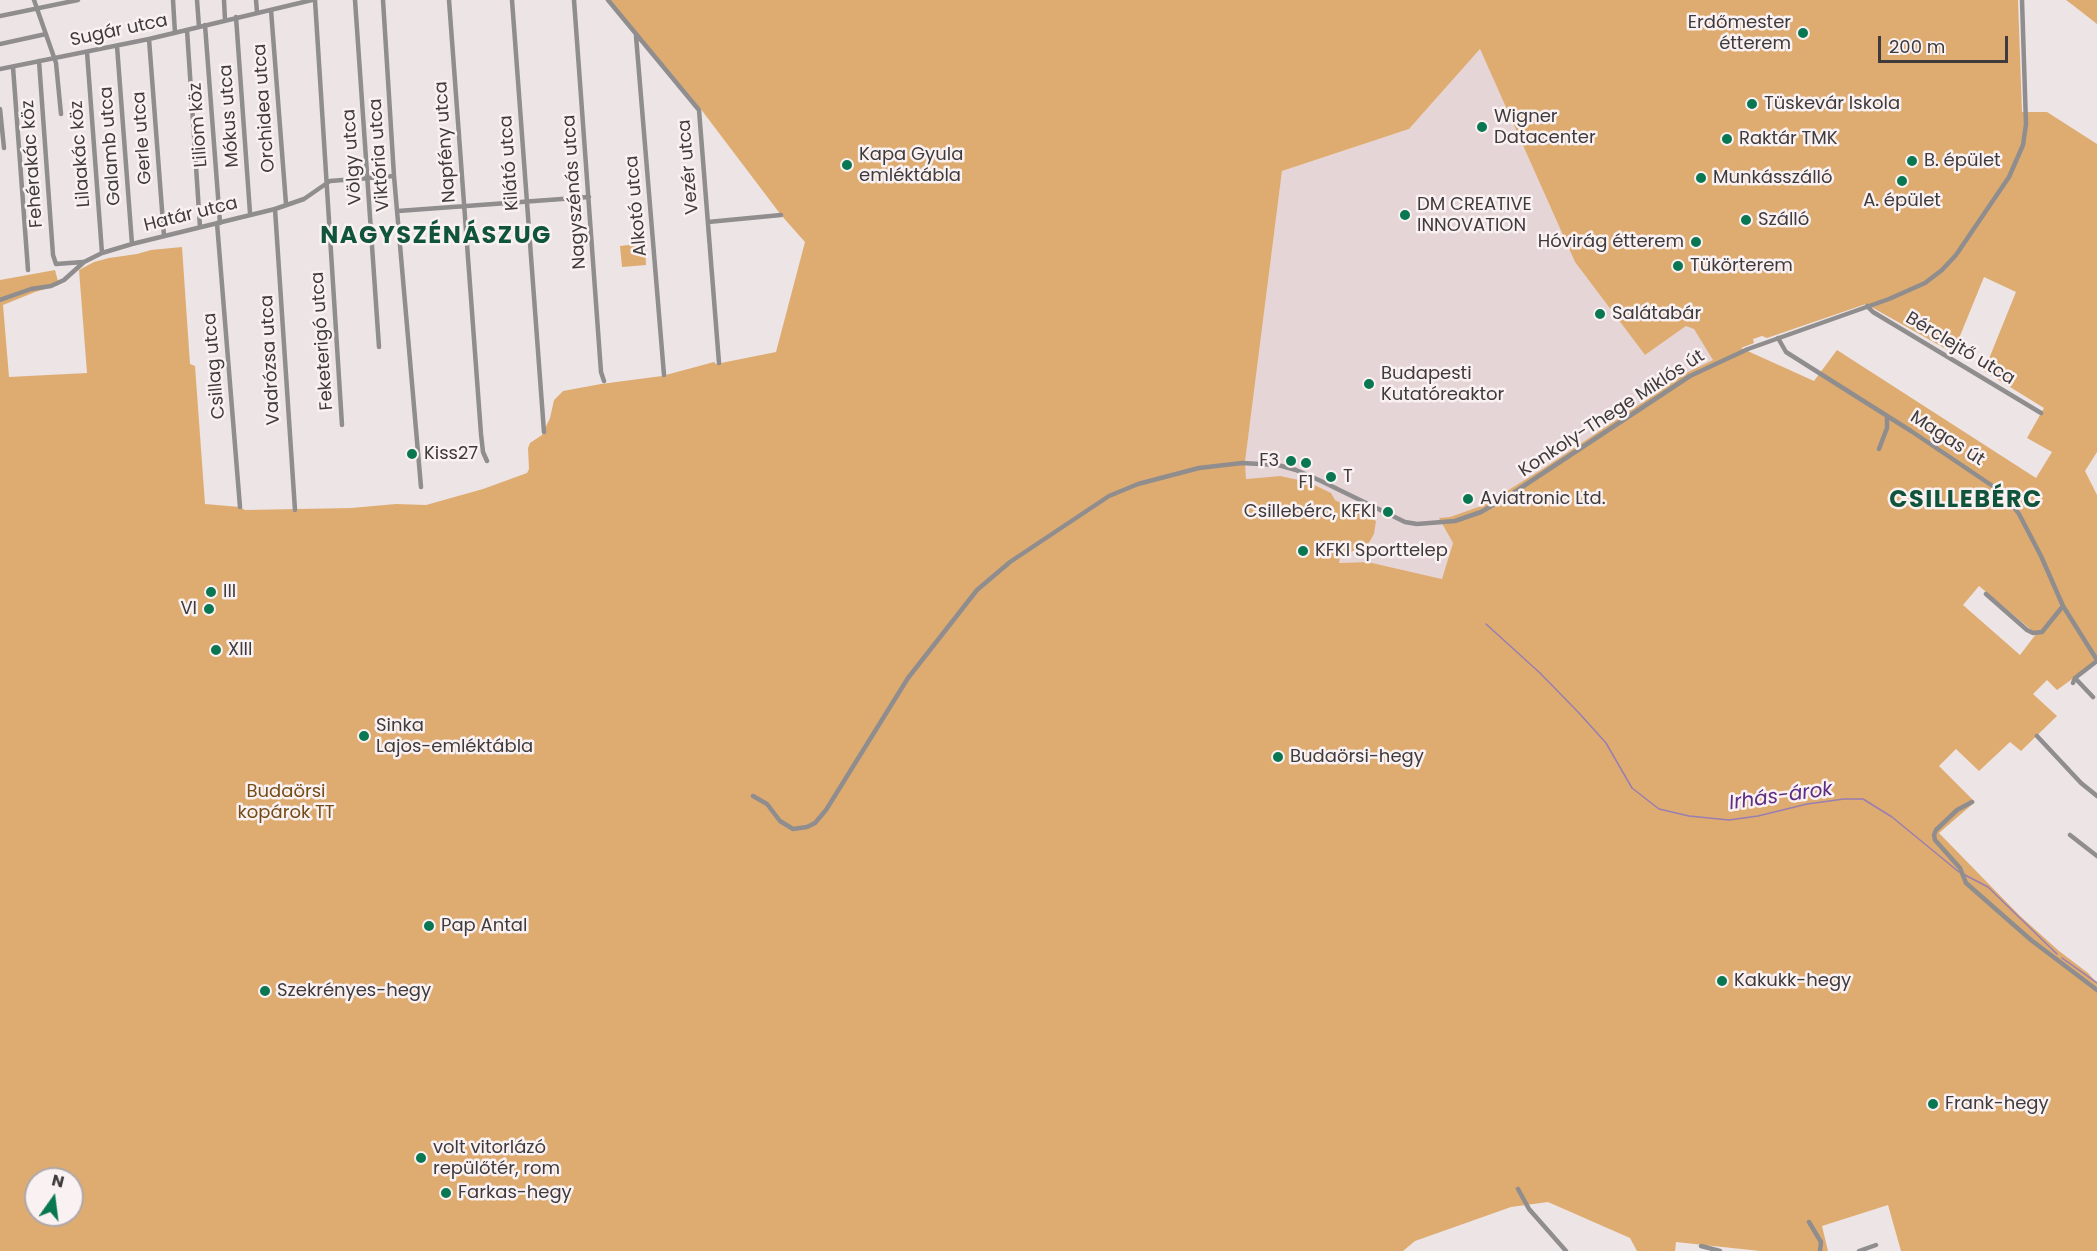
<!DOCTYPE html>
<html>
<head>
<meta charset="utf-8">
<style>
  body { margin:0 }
  #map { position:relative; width:2097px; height:1251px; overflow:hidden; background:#ede4e5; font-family:Poppins,sans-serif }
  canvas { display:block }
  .north { position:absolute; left:24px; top:1167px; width:60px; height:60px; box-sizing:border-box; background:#faf1f2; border:2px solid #afa8a9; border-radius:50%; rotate:14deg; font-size:16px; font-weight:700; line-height:24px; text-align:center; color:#3f3b3c }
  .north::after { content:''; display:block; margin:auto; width:21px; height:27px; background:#087752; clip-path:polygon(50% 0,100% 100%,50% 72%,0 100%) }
  .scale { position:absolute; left:1878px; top:36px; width:130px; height:27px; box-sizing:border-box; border:3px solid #3f3b3c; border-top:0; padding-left:8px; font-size:18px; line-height:21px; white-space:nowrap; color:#3f3b3c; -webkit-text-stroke:4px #faf1f2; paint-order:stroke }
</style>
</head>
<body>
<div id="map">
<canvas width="2097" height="1251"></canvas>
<div class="north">N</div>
<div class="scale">200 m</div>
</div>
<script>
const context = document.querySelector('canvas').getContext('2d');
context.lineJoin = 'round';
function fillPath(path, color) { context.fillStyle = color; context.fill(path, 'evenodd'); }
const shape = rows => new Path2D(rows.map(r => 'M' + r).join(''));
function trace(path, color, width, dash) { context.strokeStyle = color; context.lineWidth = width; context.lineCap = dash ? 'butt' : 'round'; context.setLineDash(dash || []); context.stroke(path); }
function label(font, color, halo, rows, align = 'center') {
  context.font = font + ' Poppins,sans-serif'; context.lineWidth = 5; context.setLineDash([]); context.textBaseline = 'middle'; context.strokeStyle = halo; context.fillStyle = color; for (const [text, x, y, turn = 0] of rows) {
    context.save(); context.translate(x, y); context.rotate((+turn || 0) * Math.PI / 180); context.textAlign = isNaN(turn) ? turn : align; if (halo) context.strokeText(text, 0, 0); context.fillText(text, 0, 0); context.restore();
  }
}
const built = shape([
  [1480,49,1575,262,1645,355,1686,326,1694,328,1714,360,1688,372,1541,470,1484,505,1450,517,1440,519,1453,543,1443,579,1368,562,1339,563,1339,557,1368,546,1375,521,1335,500,1280,476,1246,479,1245,462,1282,171,1409,129]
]);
const green = shape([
  [610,0,2018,0,2022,112,2047,112,2097,144,2097,452,2085,471,2097,495,2097,661,2057,690,2047,680,2033,694,2057,716,2021,751,2010,742,1979,771,1956,749,1939,766,1975,802,1939,833,2019,915,2059,951,2088,973,2097,983,2097,1251,1901,1251,1888,1205,1822,1226,1828,1251,1760,1251,1676,1242,1675,1251,1637,1251,1630,1238,1548,1202,1511,1207,1415,1241,1403,1251,0,1251,0,280,55,270,59,285,35,292,3,305,9,377,87,373,79,270,94,262,109,258,137,254,151,250,182,247,190,364,195,366,205,504,240,507,245,510,351,508,396,504,426,505,483,489,527,473,529,469,528,448,530,443,542,435,550,418,554,400,563,391,601,384,662,376,714,362,716,364,776,352,805,242,781,215,700,108],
  [1480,49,1575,262,1645,355,1686,326,1694,329,1713,360,1688,372,1541,470,1484,505,1450,517,1439,518,1453,543,1442,579,1368,562,1339,563,1340,556,1367,546,1374,534,1376,521,1335,500,1331,493,1308,482,1280,476,1246,479,1245,462,1282,171,1409,129],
  [1984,277,2016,292,1984,371,2044,408,2027,438,2052,452,2036,478,1837,350,1814,381,1741,348,1754,343,1753,339,1762,336,1767,338,1866,304,1953,353],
  [1979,586,2036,634,2020,655,1963,605],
  [36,1179,72,1179,72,1215,36,1215],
  [2066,0,2097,0,2097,24,2074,6],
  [645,243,646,265,622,267,620,246]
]);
const stream = shape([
  [1486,624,1540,673,1579,713,1606,743,1632,788,1659,809,1689,816,1729,820,1758,816,1807,804,1844,799,1863,799,1892,817,1959,872],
  [1965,875,1988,887,2057,954],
  [2062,958,2097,983]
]);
const minor = shape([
  [34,0,56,63,61,114],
  [173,0,175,33],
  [197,0,199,27],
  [224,0,225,20],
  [256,0,257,12],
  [315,0,342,425],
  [355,0,379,347],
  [383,0,394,176,421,487],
  [449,0,481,434,483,452,487,461],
  [512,0,544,432],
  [574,0,601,372,604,381],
  [608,0,699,110,719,363],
  [271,10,286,204],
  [0,16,78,0],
  [236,17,250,213],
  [205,25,220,223],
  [187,30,200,227],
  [636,36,664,375],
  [149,39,164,236],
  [0,44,46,34],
  [117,46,132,244],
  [87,52,102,253],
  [39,61,53,255,56,264,83,262],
  [13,67,28,270],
  [0,69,149,39,312,0],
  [0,109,4,148],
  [275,209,295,510],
  [398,211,589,197],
  [708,222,781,215],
  [217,223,240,507],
  [0,300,31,289,51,286,64,280,84,262,102,253,132,244,275,209,304,199,330,181,394,176],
  [1867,306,1873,312,2041,413],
  [1778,338,1786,352,1911,431,2003,493,2019,514,2041,556,2063,606,2097,660],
  [1879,449,1887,428,1887,416],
  [1986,594,2027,630,2033,633,2042,632,2063,606],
  [2075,678,2093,697],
  [2073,683,2075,678,2097,661],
  [2037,736,2081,783,2097,796],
  [753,796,767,804,780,821,793,829,807,827,815,823,826,810,908,678,977,590,1010,562,1109,496,1138,484,1199,468,1242,463,1278,465,1296,470,1321,481,1405,522,1417,524,1455,521,1481,512,1507,497,1690,376,1748,349,1889,299,1925,283,1942,270,1956,255,2009,177,2023,145,2026,124,2022,0],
  [1972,802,1957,810,1936,830,1934,835,1935,840,1960,868,1966,883,2031,940,2097,990],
  [2070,835,2097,856],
  [1518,1189,1529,1209,1566,1251],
  [1809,1222,1821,1242,1820,1251],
  [1701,1246,1720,1251],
  [1859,1251,1876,1245]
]);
const markers = [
  [1803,33,6,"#087752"],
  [1752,104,6,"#087752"],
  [1482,127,6,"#087752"],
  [1727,139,6,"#087752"],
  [1912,161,6,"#087752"],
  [847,165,6,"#087752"],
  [1701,178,6,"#087752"],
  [1902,181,6,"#087752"],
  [1405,215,6,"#087752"],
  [1746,220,6,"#087752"],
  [1696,242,6,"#087752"],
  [1678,266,6,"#087752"],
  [1600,314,6,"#087752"],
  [1369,384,6,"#087752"],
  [412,454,6,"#087752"],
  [1291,461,6,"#087752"],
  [1306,463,6,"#087752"],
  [1331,477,6,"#087752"],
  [1468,499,6,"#087752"],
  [1388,512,6,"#087752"],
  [1303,551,6,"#087752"],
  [211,592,6,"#087752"],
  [209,609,6,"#087752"],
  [216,650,6,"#087752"],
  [364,736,6,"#087752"],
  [1278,757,6,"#087752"],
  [429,926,6,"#087752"],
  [1722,981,6,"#087752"],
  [265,991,6,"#087752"],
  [1933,1104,6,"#087752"],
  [421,1158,6,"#087752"],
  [446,1193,6,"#087752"]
];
const poiNames = [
  ["Erdőmester",1791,23,"right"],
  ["étterem",1791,44,"right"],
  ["Tüskevár Iskola",1764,104],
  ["Wigner",1494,117],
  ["Datacenter",1494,138],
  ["Raktár TMK",1739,139],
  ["Kapa Gyula",859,155],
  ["emléktábla",859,176],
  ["B. épület",1924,161],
  ["Munkásszálló",1713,178],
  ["A. épület",1902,201,"center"],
  ["DM CREATIVE",1417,205],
  ["INNOVATION",1417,226],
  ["Szálló",1758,220],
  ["Hóvirág étterem",1684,242,"right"],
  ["Tükörterem",1690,266],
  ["Salátabár",1612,314],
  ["Budapesti",1381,374],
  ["Kutatóreaktor",1381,395],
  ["Kiss27",424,454],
  ["F3",1279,461,"right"],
  ["T",1343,477],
  ["F1",1306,483,"center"],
  ["Aviatronic Ltd.",1480,499],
  ["Csillebérc, KFKI",1376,512,"right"],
  ["KFKI Sporttelep",1315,551],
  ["III",223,592],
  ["VI",197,609,"right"],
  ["XIII",228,650],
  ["Sinka",376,726],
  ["Lajos-emléktábla",376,747],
  ["Budaörsi-hegy",1290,757],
  ["Pap Antal",441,926],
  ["Kakukk-hegy",1734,981],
  ["Szekrényes-hegy",277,991],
  ["Frank-hegy",1945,1104],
  ["volt vitorlázó",433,1148],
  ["repülőtér, rom",433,1169],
  ["Farkas-hegy",458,1193]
];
const streetNames = [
  ["Sugár utca",119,31,-12],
  ["Orchidea utca",265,108,-94],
  ["Mókus utca",230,116,-94],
  ["Liliom köz",199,125,-94],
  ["Gerle utca",143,138,-94],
  ["Napfény utca",446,142,-94],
  ["Galamb utca",111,146,-94],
  ["Lilaakác köz",81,154,-94],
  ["Viktória utca",380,155,-94],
  ["Völgy utca",353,157,-94],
  ["Kilátó utca",510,163,-94],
  ["Fehérakác köz",33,164,-94],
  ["Vezér utca",689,167,-95],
  ["Nagyszénás utca",575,192,-94],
  ["Alkotó utca",637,206,-95],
  ["Határ utca",191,215,-14],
  ["Feketerigó utca",323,341,-94],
  ["Bérclejtő utca",1960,349,31],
  ["Vadrózsa utca",271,360,-93],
  ["Csillag utca",215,366,-95],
  ["Konkoly-Thege Miklós út",1612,414,-33],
  ["Magas út",1947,439,33]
];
const parkNames = [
  ["Budaörsi",286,792],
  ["kopárok TT",286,813]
];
const waterNames = [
  ["Irhás-árok",1781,797,-8]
];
const districtNames = [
  ["NAGYSZÉNÁSZUG",436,237],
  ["CSILLEBÉRC",1966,501]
];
fillPath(built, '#e6d5d7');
fillPath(green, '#deac71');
trace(stream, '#987eb2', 1.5);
trace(minor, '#908d8f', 4.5);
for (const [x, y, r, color] of markers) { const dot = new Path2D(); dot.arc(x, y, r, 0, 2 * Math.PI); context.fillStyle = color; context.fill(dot); trace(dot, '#faf1f2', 2); }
label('18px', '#3f3b3c', '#faf1f2', poiNames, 'left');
label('18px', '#3f3b3c', '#faf1f2', streetNames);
label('18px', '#744c18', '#faf1f2', parkNames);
label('italic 20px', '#5c2d83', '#faf1f2', waterNames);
context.letterSpacing = '1.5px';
label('bold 24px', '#10553b', '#faf1f2', districtNames);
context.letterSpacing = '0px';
</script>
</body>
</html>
